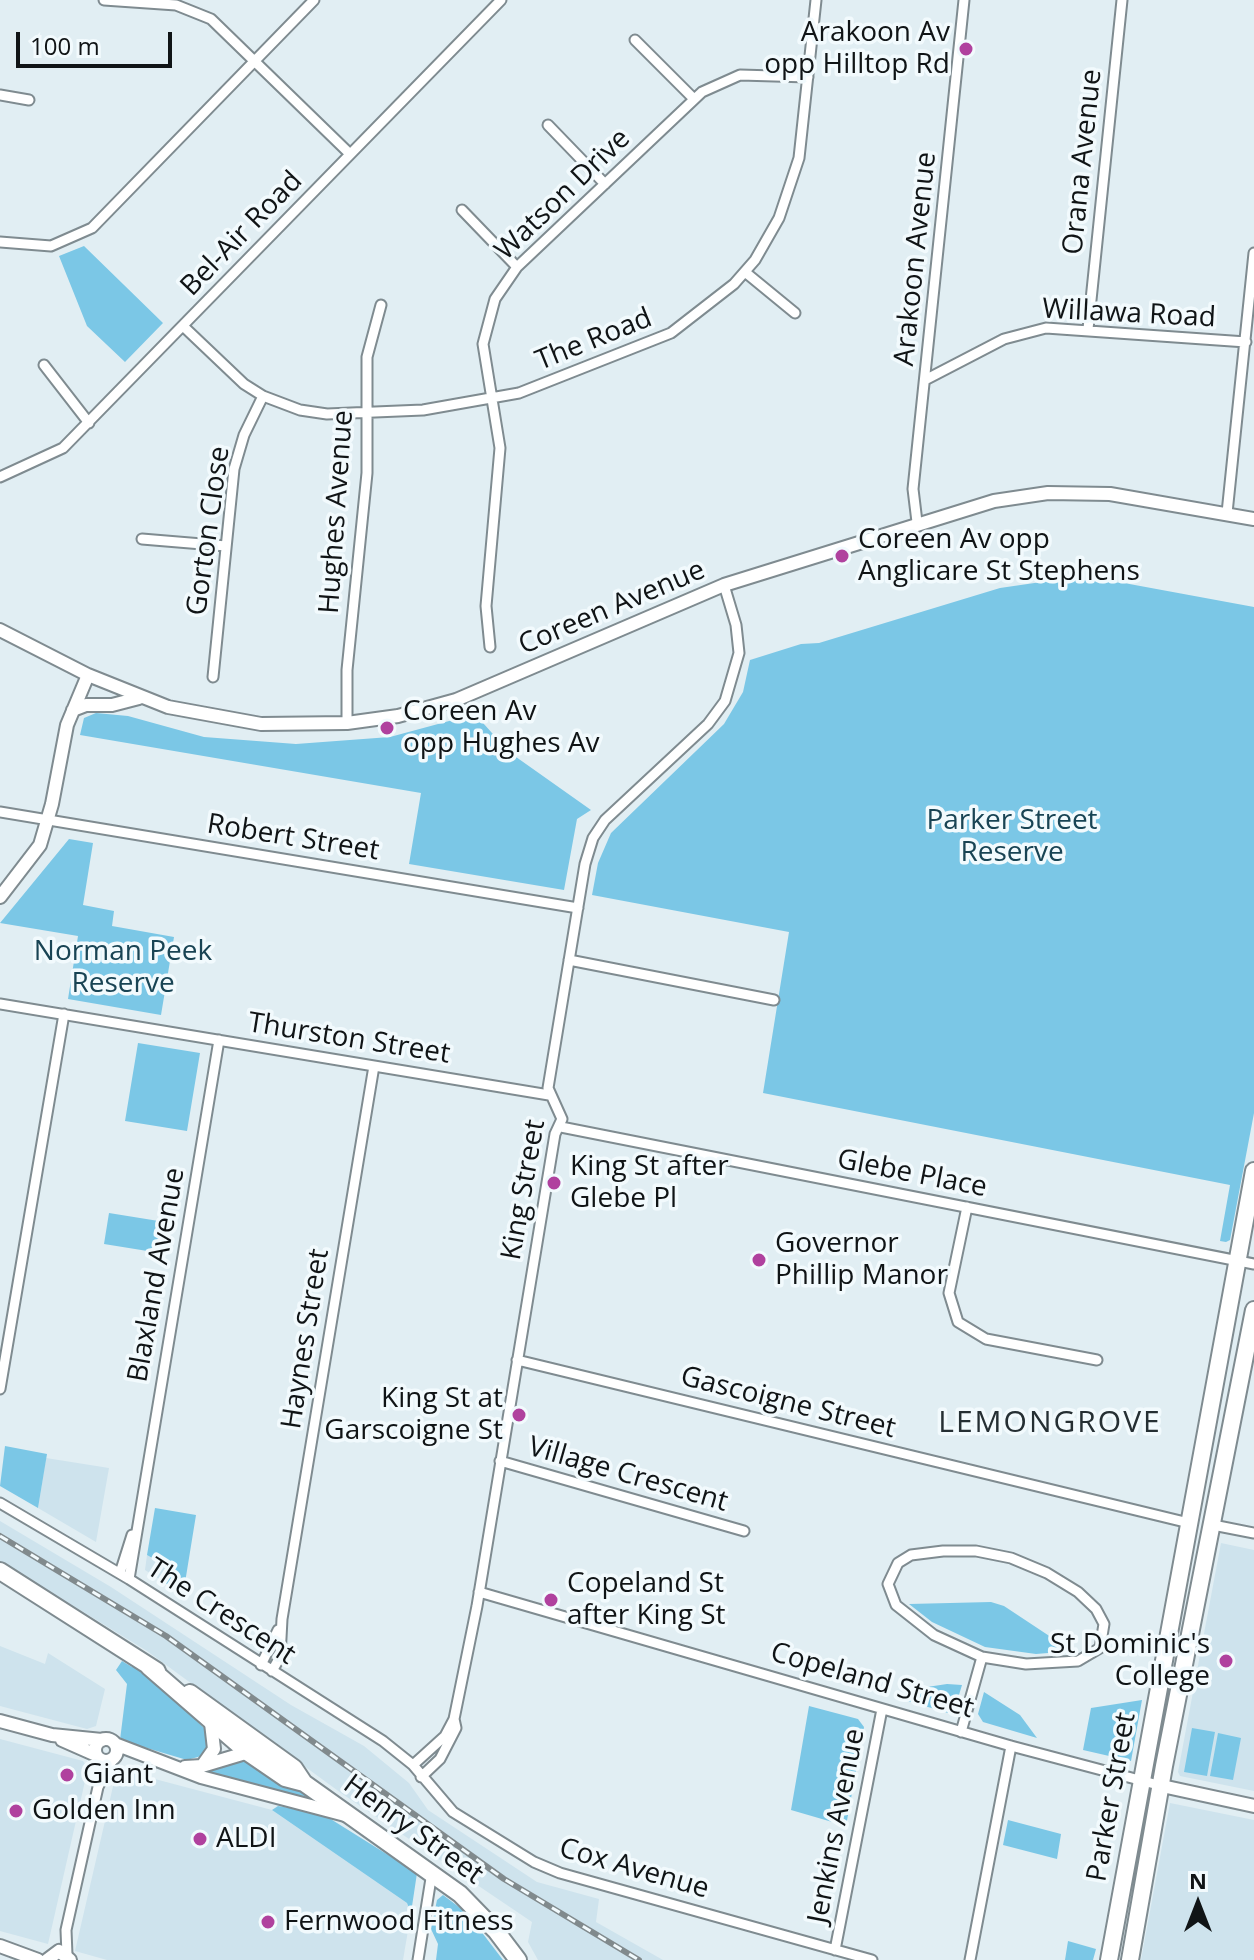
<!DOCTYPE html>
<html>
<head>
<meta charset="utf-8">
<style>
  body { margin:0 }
  #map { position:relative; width:1254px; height:1960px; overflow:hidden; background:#e1eef3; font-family:"Open Sans",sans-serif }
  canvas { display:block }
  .north { position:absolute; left:1158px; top:1864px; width:80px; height:80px; -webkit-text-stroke:6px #f2fafd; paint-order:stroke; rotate:0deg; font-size:22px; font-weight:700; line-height:32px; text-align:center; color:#101416 }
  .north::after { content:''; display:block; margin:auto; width:28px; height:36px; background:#101416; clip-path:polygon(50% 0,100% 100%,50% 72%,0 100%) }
  .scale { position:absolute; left:16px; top:32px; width:156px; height:36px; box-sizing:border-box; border:4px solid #101416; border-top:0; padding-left:10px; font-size:24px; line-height:28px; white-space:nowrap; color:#101416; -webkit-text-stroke:6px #f2fafd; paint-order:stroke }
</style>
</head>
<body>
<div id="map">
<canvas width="1254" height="1960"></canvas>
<div class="north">N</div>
<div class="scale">100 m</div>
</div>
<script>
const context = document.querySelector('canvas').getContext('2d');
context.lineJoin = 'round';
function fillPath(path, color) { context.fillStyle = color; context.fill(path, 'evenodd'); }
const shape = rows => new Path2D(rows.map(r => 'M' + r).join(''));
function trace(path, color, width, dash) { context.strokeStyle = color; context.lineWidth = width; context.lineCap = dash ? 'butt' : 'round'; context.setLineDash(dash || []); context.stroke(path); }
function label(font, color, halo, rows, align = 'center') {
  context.font = font + ' "Open Sans",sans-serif'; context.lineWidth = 7; context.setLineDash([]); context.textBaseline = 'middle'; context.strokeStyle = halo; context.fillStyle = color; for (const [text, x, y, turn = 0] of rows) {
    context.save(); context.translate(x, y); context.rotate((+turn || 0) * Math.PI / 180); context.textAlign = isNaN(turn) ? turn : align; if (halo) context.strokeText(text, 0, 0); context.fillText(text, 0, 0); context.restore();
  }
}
const built = shape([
  [46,1458,109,1468,96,1542,38,1508],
  [0,1521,111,1587,291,1705,364,1746,409,1783,428,1810,537,1882,599,1899,596,1922,663,1960,538,1960,528,1942,532,1922,341,1793,147,1651,0,1561],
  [1221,1543,1254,1550,1254,1791,1180,1776,1178,1772],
  [147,1555,166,1567,164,1582,145,1570],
  [0,1646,45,1664,48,1653,105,1689,96,1726,87,1729,0,1706],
  [0,1739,83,1761,88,1768,48,1944,0,1931],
  [117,1769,272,1810,407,1903,411,1913,403,1960,107,1960,75,1951],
  [1170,1803,1254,1820,1254,1960,1141,1960]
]);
const green = shape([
  [84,246,163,323,125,362,87,326,59,256],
  [1062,579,1124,583,1254,607,1254,1113,1230,1240,1226,1242,1220,1241,1230,1185,763,1093,789,932,592,895,598,863,611,833,724,724,743,692,750,660,801,644,819,643,1000,588],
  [96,713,128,716,204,737,296,744,390,737,475,714,509,752,591,810,577,819,564,890,409,864,421,793,80,735,84,718],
  [69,839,93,843,83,905,114,911,112,926,174,937,161,1015,68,999,78,936,0,923],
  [138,1043,200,1053,187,1131,125,1121],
  [109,1213,171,1223,166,1254,104,1244],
  [5,1446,47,1454,38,1508,0,1486],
  [155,1508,196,1515,183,1595,164,1582,166,1566,147,1555],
  [991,1602,1004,1606,1072,1651,1036,1654,985,1647,932,1622,909,1604],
  [122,1661,132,1667,135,1663,149,1674,205,1729,210,1742,205,1755,187,1760,120,1740,127,1684,116,1670],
  [947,1684,962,1685,955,1708,948,1713,898,1698,927,1687],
  [984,1692,1020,1715,1037,1738,983,1722,978,1714],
  [1142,1700,1131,1761,1083,1750,1091,1708],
  [809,1706,858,1719,864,1727,846,1826,791,1810],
  [1192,1728,1215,1732,1207,1776,1184,1772],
  [1218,1733,1241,1738,1233,1780,1210,1776],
  [247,1757,309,1797,309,1798,208,1772],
  [278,1806,321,1813,417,1873,411,1913,407,1903,272,1810],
  [1008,1820,1061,1834,1057,1859,1003,1845],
  [443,1895,467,1913,503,1960,436,1960,438,1944,431,1929,437,1900],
  [1068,1941,1096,1949,1093,1960,1065,1960]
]);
const street = shape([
  [104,0,176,5,211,19,350,154],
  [635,40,694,99],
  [0,95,29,100],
  [548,125,605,184],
  [462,210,517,267],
  [0,242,51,246,92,228,314,0],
  [745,272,795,313],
  [183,326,244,384,263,396,300,410,327,414,423,410,519,393,671,333,734,284,755,260,779,218,799,158,816,0],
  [1088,329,1122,0],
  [44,365,89,423],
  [925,380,1004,339,1046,328,1246,342],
  [0,477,63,448,501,0],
  [1227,513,1254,253],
  [917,522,913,489,964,0],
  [142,539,226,546],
  [490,647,486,606,500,448,483,344,495,299,517,267,702,92,740,75,808,77],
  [213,677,234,469,244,435,263,396],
  [347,723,347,670,367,473,367,357,381,305],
  [0,812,578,908],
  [569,960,774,1000],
  [0,1004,549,1095],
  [561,1127,1254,1264],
  [967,1207,949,1293,958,1322,986,1339,1097,1360],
  [517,1360,1189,1523],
  [0,1389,64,1014],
  [500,1461,744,1531],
  [0,1503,129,1579,383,1741,413,1765,453,1812,534,1862,560,1873,872,1960],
  [1213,1525,1254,1533],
  [120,1573,132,1535],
  [129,1579,219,1040],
  [479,1592,1011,1746,1162,1786],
  [261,1665,278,1630],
  [272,1671,280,1657,282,1619,374,1066],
  [961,1732,982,1657,934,1635,896,1605,888,1584,898,1563,911,1555,943,1551,976,1551,1011,1558,1047,1573,1078,1592,1096,1609,1104,1624,1100,1648,1078,1661,1026,1664,982,1657],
  [97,1756,98,1783],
  [413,1765,445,1736,454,1719],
  [421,1777,440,1759,456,1728,454,1719,477,1606,555,1134,562,1119,548,1088,585,864,593,838,605,820,708,724,725,701,739,653,736,625,724,585],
  [835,1950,882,1709],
  [67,1955,66,1930,98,1787,113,1759],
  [418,1960,432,1872],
  [970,1960,1011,1746]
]);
const secondary = shape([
  [0,630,88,675,168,707,261,724,347,723,398,716,456,700,724,585,994,501,1048,493,1110,494,1254,519],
  [73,710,86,705,112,705,139,698],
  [0,897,40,845,52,804,67,725,88,675],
  [0,1721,52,1735,102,1740],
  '95 1750a11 11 0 1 1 22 0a11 11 0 1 1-22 0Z',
  [62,1740,96,1755],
  [115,1744,201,1777,345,1815],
  [202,1766,214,1749,211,1723],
  [185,1767,202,1766,252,1751],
  [1162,1786,1254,1806],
  [0,1946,38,1960],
  [47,1960,59,1951,70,1960]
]);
const highway = shape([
  [0,1571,157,1671],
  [149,1667,247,1752,285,1778,304,1783,460,1894,496,1931,518,1960],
  [190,1693,294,1768,304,1783],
  [1109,1960,1254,1171],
  [1130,1960,1164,1766,1254,1310]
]);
const rail = shape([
  [0,1536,166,1636,504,1879,639,1960]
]);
const markers = [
  [966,49,8,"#b0419e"],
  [842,556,8,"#b0419e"],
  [387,728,8,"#b0419e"],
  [554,1183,8,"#b0419e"],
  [759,1260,8,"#b0419e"],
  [519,1415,8,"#b0419e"],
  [551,1600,8,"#b0419e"],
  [1226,1661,8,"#b0419e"],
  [67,1775,8,"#b0419e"],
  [16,1811,8,"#b0419e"],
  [200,1839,8,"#b0419e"],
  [268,1922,8,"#b0419e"]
];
const poiNames = [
  ["Arakoon Av",950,33,"right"],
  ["opp Hilltop Rd",950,65,"right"],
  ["Coreen Av opp",858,540],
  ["Anglicare St Stephens",858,572],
  ["Coreen Av",403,712],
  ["opp Hughes Av",403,744],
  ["King St after",570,1167],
  ["Glebe Pl",570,1199],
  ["Governor",775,1244],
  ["Phillip Manor",775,1276],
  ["King St at",503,1399,"right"],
  ["Garscoigne St",503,1431,"right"],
  ["Copeland St",567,1584],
  ["after King St",567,1616],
  ["St Dominic's",1210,1645,"right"],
  ["College",1210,1677,"right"],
  ["Giant",83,1775],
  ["Golden Inn",32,1811],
  ["ALDI",216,1839],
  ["Fernwood Fitness",284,1922]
];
const streetNames = [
  ["Orana Avenue",1083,162,-84],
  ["Watson Drive",563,195,-44],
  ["Bel-Air Road",242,234,-46],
  ["Arakoon Avenue",916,259,-84],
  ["Willawa Road",1129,314,3],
  ["The Road",594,340,-22],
  ["Hughes Avenue",337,512,-86],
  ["Gorton Close",209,531,-82],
  ["Coreen Avenue",612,608,-23],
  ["Robert Street",293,838,9],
  ["Thurston Street",349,1039,9],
  ["Glebe Place",912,1174,11],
  ["King Street",524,1190,-80],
  ["Blaxland Avenue",157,1275,-80],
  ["Haynes Street",306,1339,-81],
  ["Gascoigne Street",788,1403,14],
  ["Village Crescent",628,1475,16],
  ["The Crescent",221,1612,33],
  ["Copeland Street",872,1681,16],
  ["Parker Street",1112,1797,-80],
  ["Jenkins Avenue",837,1826,-79],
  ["Henry Street",413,1830,36],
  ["Cox Avenue",634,1869,16]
];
const parkNames = [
  ["Parker Street",1012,821],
  ["Reserve",1012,853],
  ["Norman Peek",123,952],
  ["Reserve",123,984]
];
const neighbourhoodNames = [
  ["LEMONGROVE",1050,1423]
];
fillPath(built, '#cee3ed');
fillPath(green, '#7bc7e6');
trace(street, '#7f8b90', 13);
trace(secondary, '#7f8b90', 16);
trace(highway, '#7f8b90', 20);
trace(street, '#fff', 9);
trace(secondary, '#fff', 12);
trace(highway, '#fff', 16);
trace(rail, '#818a8d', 6);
trace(rail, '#f2fafd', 3, [9]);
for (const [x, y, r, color] of markers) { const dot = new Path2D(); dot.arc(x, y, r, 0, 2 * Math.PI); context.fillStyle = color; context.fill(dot); trace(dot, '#f2fafd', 3); }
label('28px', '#101416', '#f2fafd', poiNames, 'left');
label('28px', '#101416', '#f2fafd', streetNames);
label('28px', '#194454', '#f2fafd', parkNames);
context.letterSpacing = '2px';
label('30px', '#252f33', '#f2fafd', neighbourhoodNames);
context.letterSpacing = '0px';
</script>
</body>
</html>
